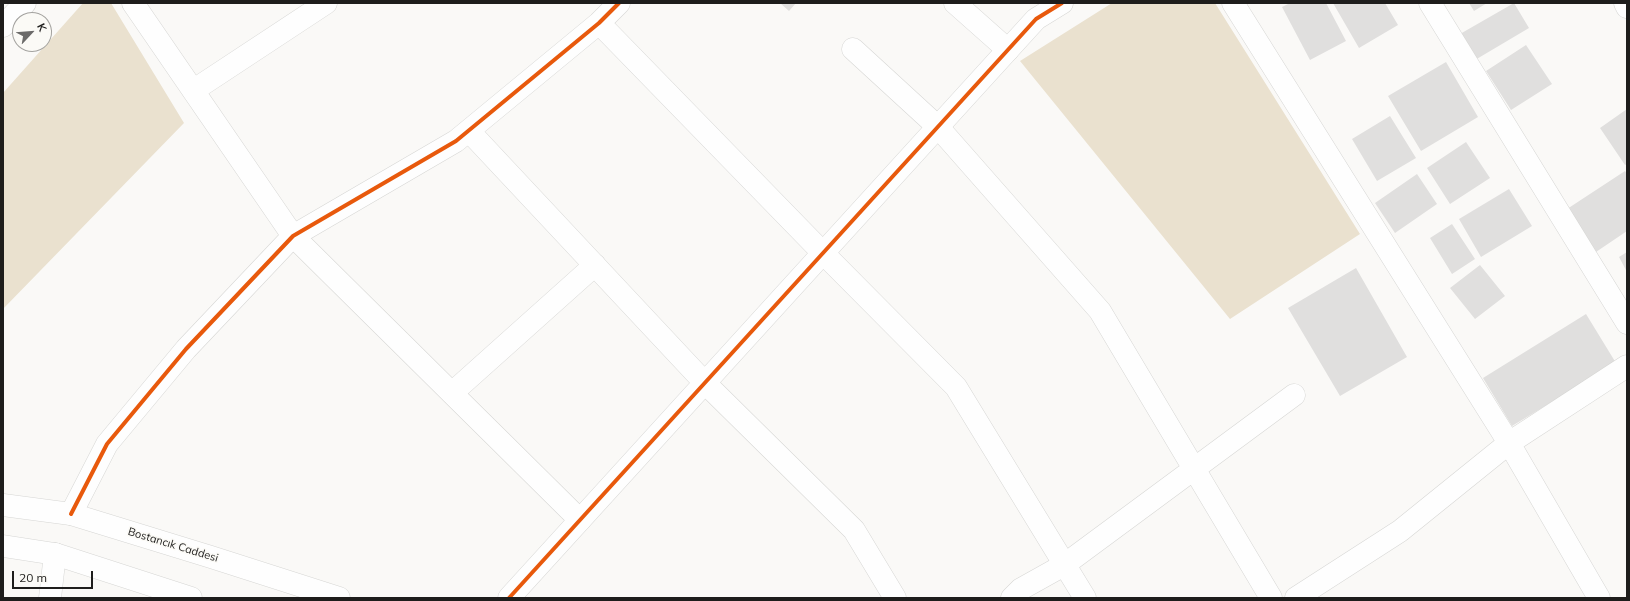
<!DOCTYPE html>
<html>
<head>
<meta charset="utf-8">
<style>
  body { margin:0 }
  #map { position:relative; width:1630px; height:601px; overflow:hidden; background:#faf9f7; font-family:Mulish,sans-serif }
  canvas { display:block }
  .frame { position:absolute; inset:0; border:4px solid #1e1d1c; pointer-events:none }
  .north { position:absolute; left:12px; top:12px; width:40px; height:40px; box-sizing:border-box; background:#fbfaf6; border:1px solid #a3a29f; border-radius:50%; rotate:64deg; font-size:11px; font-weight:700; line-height:16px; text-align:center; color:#1e1d1c }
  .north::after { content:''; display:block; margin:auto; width:14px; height:18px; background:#6b6a69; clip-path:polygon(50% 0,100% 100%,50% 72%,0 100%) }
  .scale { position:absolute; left:12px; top:571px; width:81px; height:18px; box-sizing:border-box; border:2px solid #1e1d1c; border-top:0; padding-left:5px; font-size:12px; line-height:14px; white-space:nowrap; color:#1e1d1c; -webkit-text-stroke:3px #fbfaf6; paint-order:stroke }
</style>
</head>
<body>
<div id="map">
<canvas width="1630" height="601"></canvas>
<div class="frame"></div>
<div class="north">K</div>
<div class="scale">20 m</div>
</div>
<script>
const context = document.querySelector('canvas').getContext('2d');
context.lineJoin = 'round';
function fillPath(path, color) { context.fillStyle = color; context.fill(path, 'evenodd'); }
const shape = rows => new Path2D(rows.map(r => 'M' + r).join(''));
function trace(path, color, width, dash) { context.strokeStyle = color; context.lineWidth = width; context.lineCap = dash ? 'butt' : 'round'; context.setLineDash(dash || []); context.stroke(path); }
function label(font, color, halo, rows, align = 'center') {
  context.font = font + ' Mulish,sans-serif'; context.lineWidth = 3; context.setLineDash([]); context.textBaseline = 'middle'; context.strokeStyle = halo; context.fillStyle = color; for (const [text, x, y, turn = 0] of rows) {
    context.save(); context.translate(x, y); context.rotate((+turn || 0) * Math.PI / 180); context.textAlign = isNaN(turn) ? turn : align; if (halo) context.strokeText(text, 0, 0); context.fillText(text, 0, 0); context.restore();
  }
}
const green = shape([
  [83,3,111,3,184,123,3,309,3,93],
  [1112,3,1215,3,1360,234,1230,319,1020,61]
]);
const building = shape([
  [780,3,796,3,789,11],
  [1290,3,1326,3,1346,41,1310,60,1282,7],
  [1333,3,1385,3,1398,25,1359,48],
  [1469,3,1487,3,1474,11],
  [1514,3,1529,28,1475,60,1460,34],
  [1526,45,1552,84,1511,110,1486,71],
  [1446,62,1478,117,1421,151,1388,96],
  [1627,109,1627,164,1625,165,1600,128],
  [1390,116,1416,158,1377,181,1352,139],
  [1466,142,1490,178,1450,204,1427,168],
  [1625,171,1627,174,1627,231,1593,254,1564,211],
  [1417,174,1437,204,1395,233,1375,203],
  [1509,189,1532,226,1481,257,1459,219],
  [1452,224,1475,259,1452,274,1430,238],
  [1627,252,1627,272,1619,257],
  [1480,265,1505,296,1475,319,1450,288],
  [1356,268,1407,357,1340,396,1288,308],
  [1586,314,1616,363,1512,426,1483,378]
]);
const minor = shape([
  [133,3,293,236,580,520],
  [955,3,1008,50],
  [1233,3,1509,443,1599,598],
  [1430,3,1627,323],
  [1625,3,1627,7],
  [599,23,823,253,956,387,1085,598],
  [853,49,938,127,1100,311,1271,598],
  [194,90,326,3],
  [71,514,107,444,186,349,293,236,456,141,599,23,619,3],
  [50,598,55,554],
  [1012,598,1021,589,1064,565,1294,395],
  [1296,598,1400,531,1509,443,1627,366]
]);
const tertiary = shape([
  [3,26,25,3],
  [469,131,705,383,854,530,895,598],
  [452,393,595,265],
  [509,598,1036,19,1062,3]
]);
const secondary = shape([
  [3,505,71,514,211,557,339,598],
  [3,546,55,554,191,598]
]);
const cycleway = shape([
  [71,514,107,444,186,349,293,236,456,141,599,23,619,3],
  [509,598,1036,19,1062,3]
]);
const streetNames = [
  ["Bostancık Caddesi",173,545,17]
];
fillPath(green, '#eae1cf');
fillPath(building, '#e0dfde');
trace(minor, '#d6d6d4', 23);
trace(tertiary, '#d6d6d4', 23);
trace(secondary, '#d6d6d4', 23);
trace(minor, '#fefefe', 22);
trace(tertiary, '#fefefe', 22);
trace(secondary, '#fefefe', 22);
trace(cycleway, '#e8590c', 4);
label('11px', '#1e1d1c', '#fbfaf6', streetNames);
</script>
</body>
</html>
